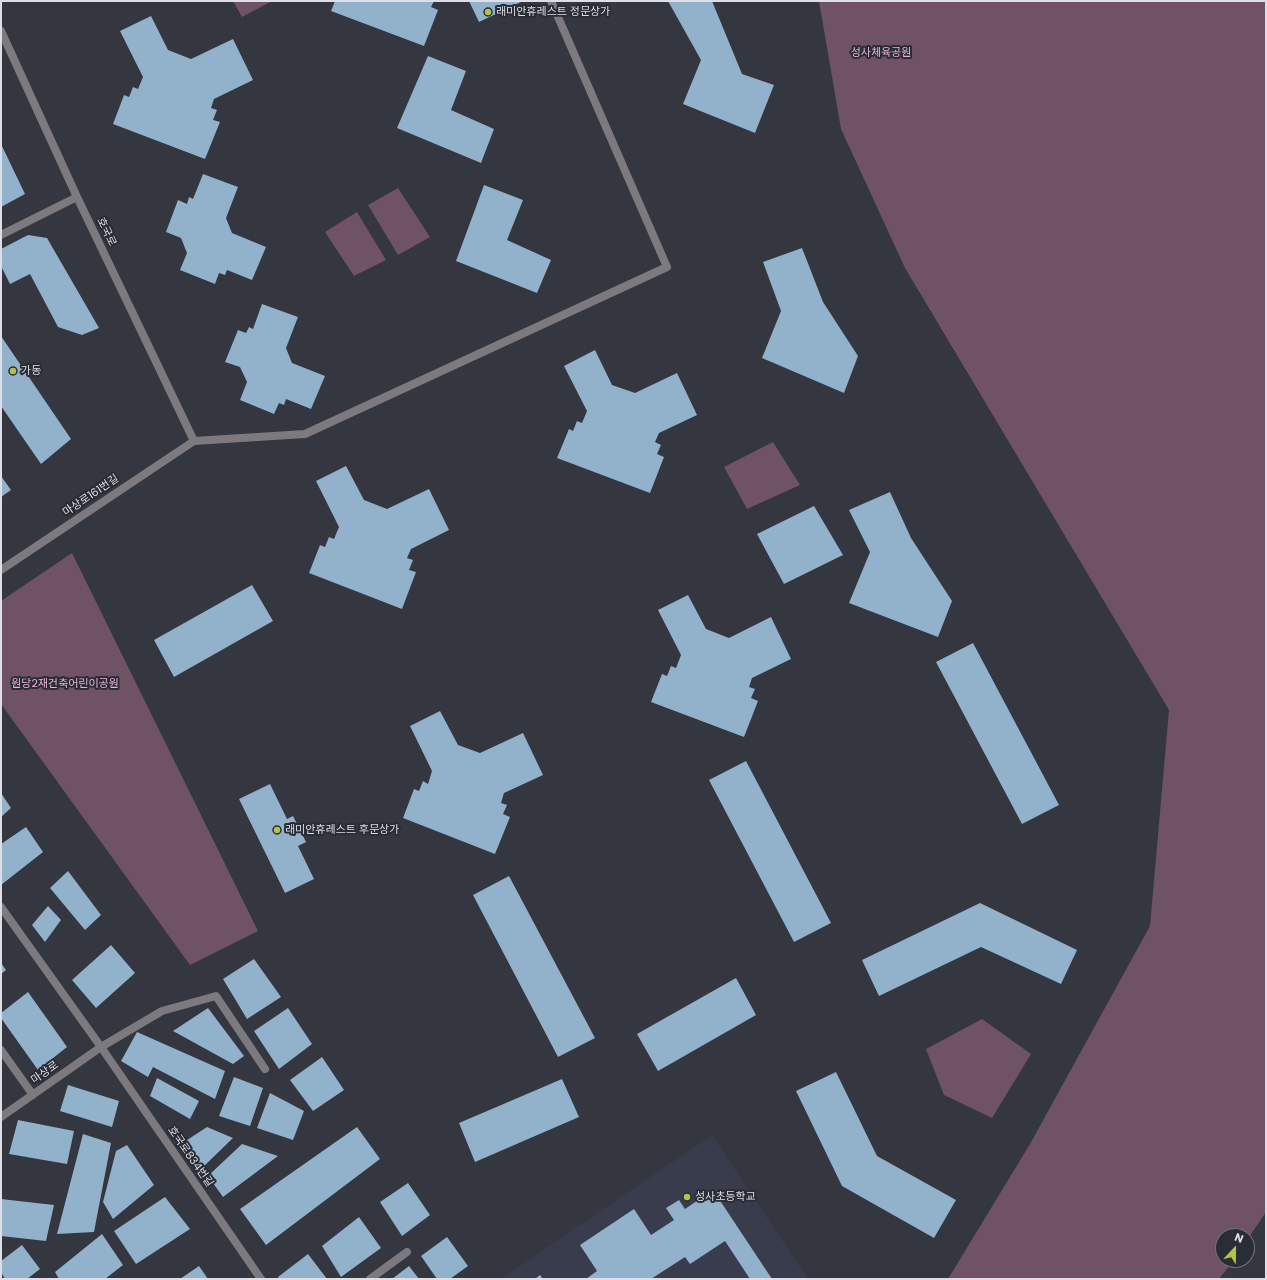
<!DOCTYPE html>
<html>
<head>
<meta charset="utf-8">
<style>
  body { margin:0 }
  #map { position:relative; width:1267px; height:1280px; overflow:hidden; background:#343640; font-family:Poppins,sans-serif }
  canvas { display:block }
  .frame { position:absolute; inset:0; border:2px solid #dedfe6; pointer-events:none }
  .north { position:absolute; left:1215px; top:1228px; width:40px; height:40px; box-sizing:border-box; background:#2a2c36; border:1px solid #72747c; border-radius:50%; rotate:22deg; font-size:11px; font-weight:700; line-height:16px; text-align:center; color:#dedfe6 }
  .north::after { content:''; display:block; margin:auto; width:14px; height:18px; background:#b4c24a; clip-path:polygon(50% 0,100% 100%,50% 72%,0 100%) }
</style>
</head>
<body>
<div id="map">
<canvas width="1267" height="1280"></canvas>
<div class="frame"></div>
<div class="north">N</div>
</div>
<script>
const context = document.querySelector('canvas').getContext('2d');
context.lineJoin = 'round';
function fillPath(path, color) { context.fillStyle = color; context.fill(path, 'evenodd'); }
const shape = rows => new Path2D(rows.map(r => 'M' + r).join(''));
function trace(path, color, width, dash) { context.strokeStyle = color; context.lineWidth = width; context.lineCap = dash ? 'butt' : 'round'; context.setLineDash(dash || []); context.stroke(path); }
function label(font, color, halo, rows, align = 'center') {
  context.font = font + ' Poppins,"Noto Sans KR",sans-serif'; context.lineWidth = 4; context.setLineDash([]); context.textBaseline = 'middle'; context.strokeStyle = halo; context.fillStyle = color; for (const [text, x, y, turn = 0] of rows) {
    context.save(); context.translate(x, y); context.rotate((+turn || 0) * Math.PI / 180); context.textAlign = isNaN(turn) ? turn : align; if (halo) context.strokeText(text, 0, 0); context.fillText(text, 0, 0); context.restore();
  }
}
const built = shape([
  [712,1135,808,1279,501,1279,530,1259]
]);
const green = shape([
  [233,1,272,1,242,17],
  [819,1,1266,1,1266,1212,1247,1240,1247,1236,1223,1236,1223,1260,1234,1260,1219,1279,948,1279,1030,1144,1150,926,1169,710,905,268,841,129],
  [398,188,430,237,398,255,368,205],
  [357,212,386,260,354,276,325,232],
  [773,442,800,485,747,509,724,467],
  [72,553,258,931,190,965,1,704,1,601],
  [982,1019,1031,1054,992,1118,944,1095,926,1049]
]);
const building = shape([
  [335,1,434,1,431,7,438,10,424,46,331,11],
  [469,1,523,1,479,22],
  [668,1,712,1,742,74,774,85,755,133,683,104,701,60],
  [151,16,168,50,191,59,233,39,253,80,214,99,211,108,217,110,213,120,220,122,205,159,113,124,124,95,129,97,133,87,138,89,143,77,120,31],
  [428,56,466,71,451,110,494,129,481,163,397,128],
  [1,144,25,194,1,207],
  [203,174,238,187,226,218,232,233,266,247,252,280,227,270,225,275,219,273,215,284,180,270,187,253,181,238,166,232,178,200,187,204,189,197,193,199],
  [484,185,523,200,507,240,551,260,537,293,456,261],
  [28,235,47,238,99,328,82,335,58,327,30,274,10,284,1,266,1,249],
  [802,248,823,302,858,356,844,393,762,358,781,311,763,262],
  [262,304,298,317,286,348,292,363,325,376,311,409,286,399,284,405,279,403,274,414,240,400,247,382,240,367,225,362,238,330,246,333,249,327,253,329],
  [1,336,71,439,41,464,1,406],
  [595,350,612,385,635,393,677,373,697,415,659,433,655,442,661,445,657,454,664,457,650,493,557,458,569,429,573,431,577,421,582,423,587,411,564,366],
  [346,466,364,500,387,509,429,489,449,530,411,549,407,558,413,560,409,570,416,572,402,609,309,573,320,545,325,547,329,537,334,539,339,527,316,481],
  [1,476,11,490,1,497],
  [890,492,911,538,952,601,938,637,849,603,870,552,849,510],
  [814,506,843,555,784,584,757,534],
  [252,585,273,621,174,677,154,640],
  [688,595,706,629,729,638,771,617,791,659,752,678,749,687,755,689,751,698,758,701,744,737,651,702,662,674,667,676,671,666,676,668,681,655,658,610],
  [973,643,1059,805,1022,824,936,662],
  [440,711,458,745,480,753,523,733,543,775,504,793,501,803,507,805,503,814,510,817,495,854,403,818,414,789,419,791,423,781,428,784,432,771,410,726],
  [746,761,831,923,794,942,709,780],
  [270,784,287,819,293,816,306,842,298,846,314,879,285,893,239,799],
  [1,793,11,808,1,817],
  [26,827,43,852,1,885,1,844],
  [68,871,101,915,85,930,50,888],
  [509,876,595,1038,558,1057,473,895],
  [980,903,1077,950,1061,984,981,947,879,996,862,960],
  [48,906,61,920,45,942,32,925],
  [111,945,135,973,96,1008,72,980],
  [254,959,281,997,247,1019,223,979],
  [1,963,6,970,1,974],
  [736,978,756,1015,658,1071,637,1034],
  [28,992,67,1047,38,1070,1,1018,1,1013],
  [208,1008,244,1056,233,1064,173,1031],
  [288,1008,312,1044,279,1069,254,1031],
  [137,1032,225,1071,215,1099,153,1067,148,1077,121,1061],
  [322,1057,344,1090,313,1111,290,1080],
  [836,1072,877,1156,956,1200,934,1238,842,1186,796,1091],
  [234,1077,263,1088,250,1126,219,1116],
  [157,1078,199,1101,190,1119,150,1096],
  [562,1079,579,1117,475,1162,459,1123],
  [68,1085,119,1101,112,1127,60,1111],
  [270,1093,304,1111,293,1140,257,1128],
  [18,1120,74,1131,67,1164,9,1154],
  [207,1127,233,1138,200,1170,181,1144],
  [357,1127,380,1159,266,1245,240,1209],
  [83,1134,111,1143,94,1232,57,1234],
  [242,1144,278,1156,223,1197,208,1176],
  [127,1145,154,1185,113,1219,103,1202,116,1151],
  [408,1183,430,1215,402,1236,380,1202],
  [713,1190,772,1279,750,1279,725,1241,690,1264,685,1257,651,1279,586,1279,597,1271,580,1245,634,1209,651,1235,674,1220,666,1208,679,1200,685,1209],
  [165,1197,190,1229,136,1264,114,1231],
  [1,1199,54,1205,46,1241,1,1236],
  [359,1217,381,1248,341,1277,322,1246],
  [102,1234,123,1265,105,1279,59,1279,55,1272],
  [447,1237,468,1266,450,1279,437,1279,421,1256],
  [22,1245,40,1269,27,1279,5,1279,1,1272,1,1261],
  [308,1254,327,1279,279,1279,278,1277],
  [199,1266,208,1279,180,1279],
  [409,1266,419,1279,392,1279],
  [540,1275,543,1279,535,1279]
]);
const service = shape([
  [194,441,305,434,667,267,551,1]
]);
const minor = shape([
  [1,31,77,197,194,441,1,570],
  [1,235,77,197],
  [1,907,101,1047,261,1279],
  [1,1050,33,1095],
  [1,1117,101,1047,162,1011,216,996,265,1069],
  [370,1279,407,1252]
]);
const markers = [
  [488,12,4,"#b4c24a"],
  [13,371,4,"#b4c24a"],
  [277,830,4,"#b4c24a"],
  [687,1197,4,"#b4c24a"]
];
const poiNames = [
  ["래미안휴레스트 정문상가",496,12],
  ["가동",21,371],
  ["래미안휴레스트 후문상가",285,830],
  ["성사초등학교",695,1197]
];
const parkNames = [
  ["성사체육공원",881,53],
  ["원당2재건축어린이공원",65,684]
];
const streetNames = [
  ["호국로",106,232,65],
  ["마상로161번길",91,496,-34],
  ["마상로",45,1073,-35],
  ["호국로834번길",190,1157,55]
];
fillPath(built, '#393c4d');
fillPath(green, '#705265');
fillPath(building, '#92b1cb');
trace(service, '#7d7a7f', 8);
trace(minor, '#7d7a7f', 8);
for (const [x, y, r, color] of markers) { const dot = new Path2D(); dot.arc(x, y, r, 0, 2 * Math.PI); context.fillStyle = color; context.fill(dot); trace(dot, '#2a2c36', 1.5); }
label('11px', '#dedfe6', '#2a2c36', poiNames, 'left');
label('11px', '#e9b1d5', '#2a2c36', parkNames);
label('11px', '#dedfe6', '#2a2c36', streetNames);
</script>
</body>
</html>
